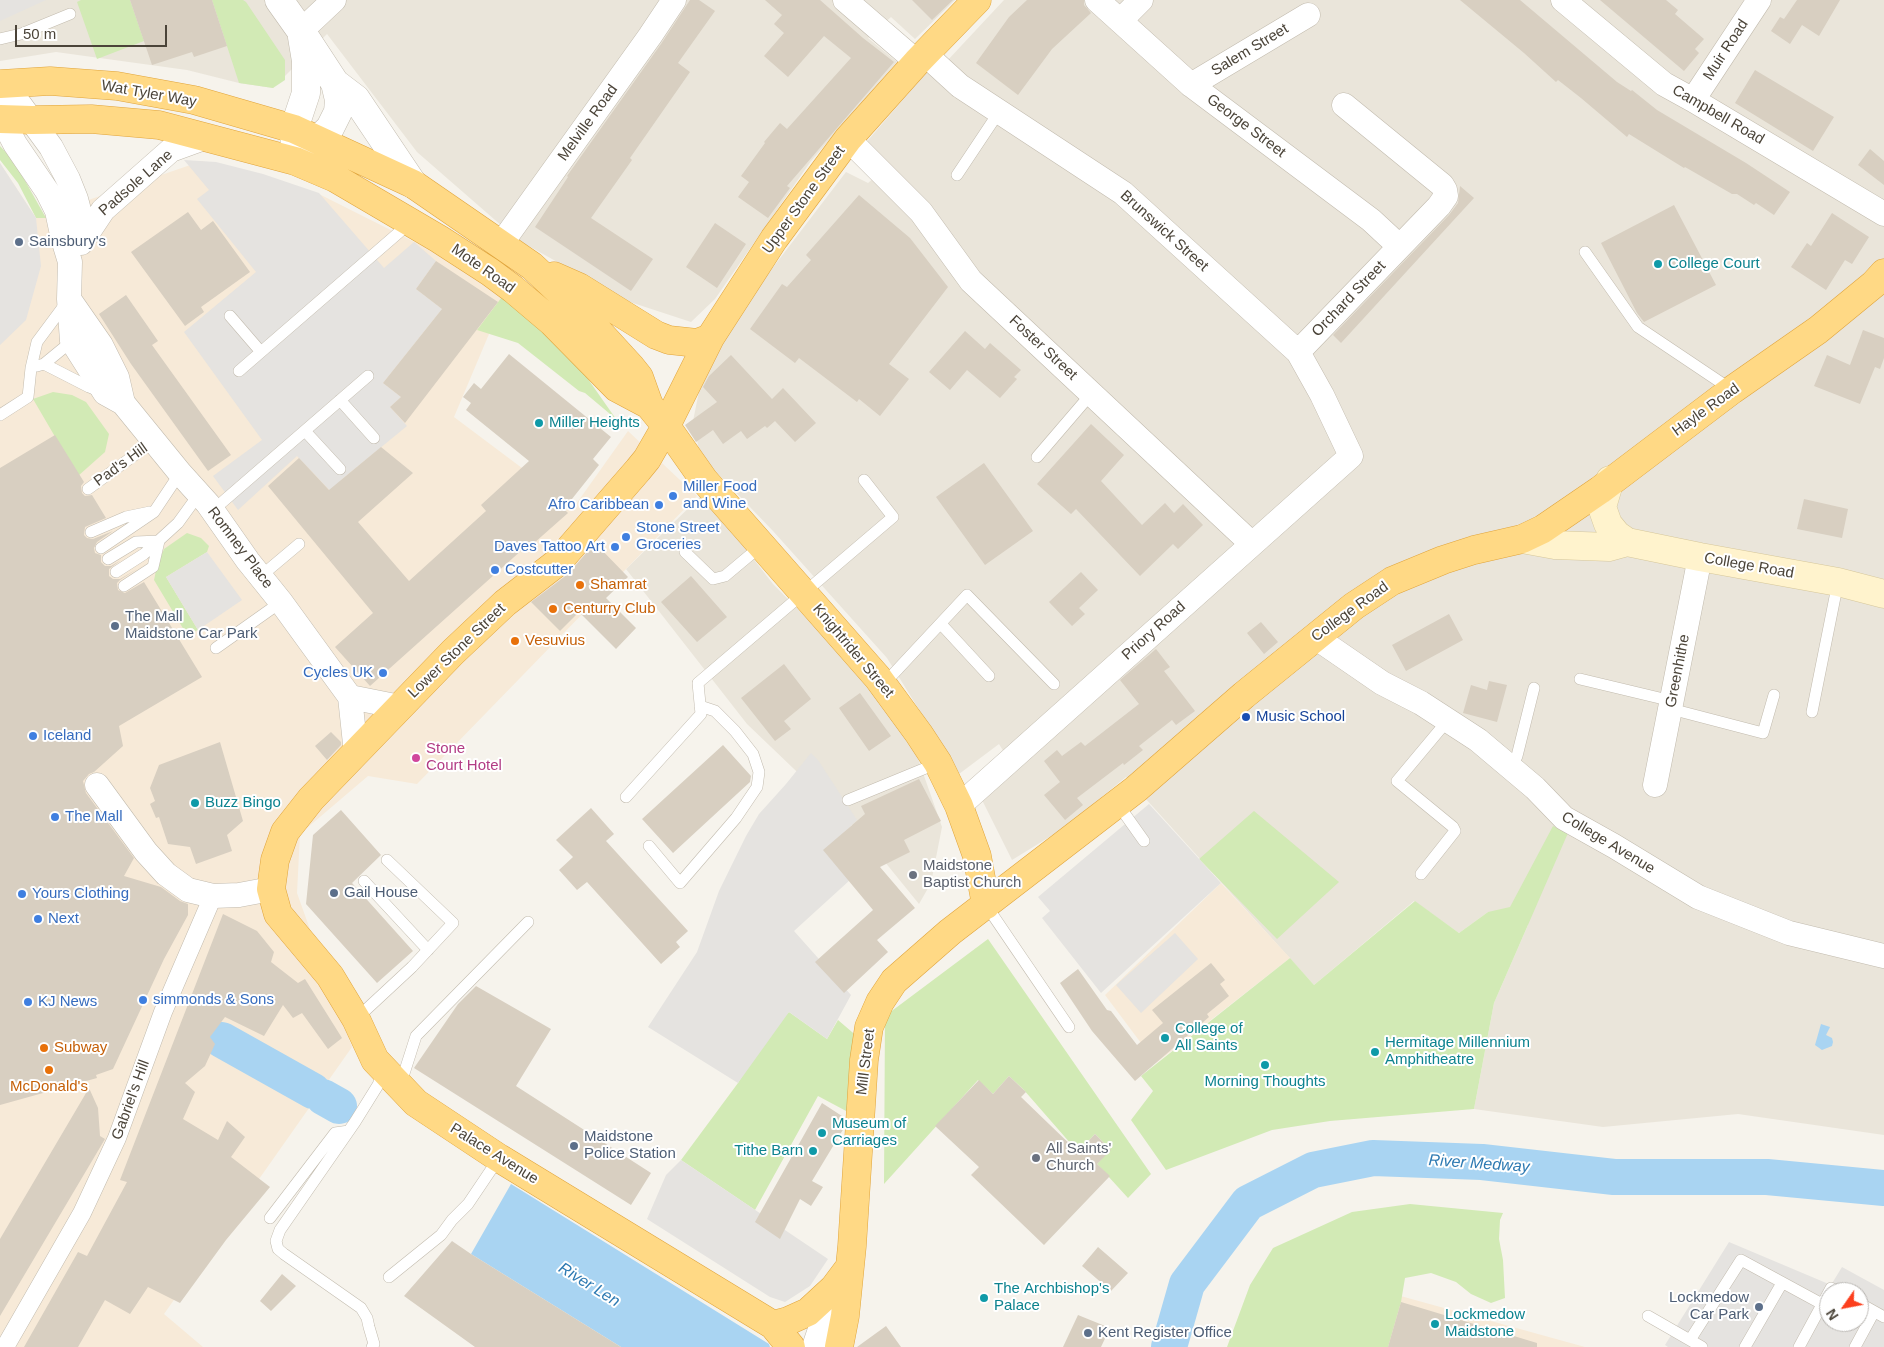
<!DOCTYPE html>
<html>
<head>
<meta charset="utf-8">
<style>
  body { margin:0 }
  #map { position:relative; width:1884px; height:1347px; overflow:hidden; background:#f6f3ec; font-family:Helvetica,sans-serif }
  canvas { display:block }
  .north { position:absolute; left:1819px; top:1282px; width:50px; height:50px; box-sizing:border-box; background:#fff; border:1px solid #b7b4b0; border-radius:50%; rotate:237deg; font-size:14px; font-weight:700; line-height:20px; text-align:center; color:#4b4439 }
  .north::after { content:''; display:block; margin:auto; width:18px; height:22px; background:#fc3f1d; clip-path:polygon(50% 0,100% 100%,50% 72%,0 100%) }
  .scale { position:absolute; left:15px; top:25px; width:152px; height:22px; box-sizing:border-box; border:2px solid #4b4439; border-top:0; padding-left:6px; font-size:15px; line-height:18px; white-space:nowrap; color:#4b4439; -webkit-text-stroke:4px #fff; paint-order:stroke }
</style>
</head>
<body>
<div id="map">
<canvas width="1884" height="1347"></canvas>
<div class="north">N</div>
<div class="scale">50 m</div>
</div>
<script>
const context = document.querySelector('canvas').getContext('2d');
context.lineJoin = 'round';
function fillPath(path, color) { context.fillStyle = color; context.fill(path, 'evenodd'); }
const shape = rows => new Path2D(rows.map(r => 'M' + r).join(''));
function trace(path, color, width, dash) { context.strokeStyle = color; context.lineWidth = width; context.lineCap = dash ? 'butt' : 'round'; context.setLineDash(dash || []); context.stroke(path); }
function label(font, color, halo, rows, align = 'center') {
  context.font = font + ' Helvetica,sans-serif'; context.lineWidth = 4; context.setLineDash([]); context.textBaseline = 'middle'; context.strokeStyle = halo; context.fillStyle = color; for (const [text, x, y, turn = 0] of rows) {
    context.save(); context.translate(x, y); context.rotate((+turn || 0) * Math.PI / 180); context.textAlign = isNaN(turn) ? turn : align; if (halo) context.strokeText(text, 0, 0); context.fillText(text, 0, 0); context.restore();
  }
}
const residential = shape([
  [0,0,955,0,915,39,891,17,868,38,897,62,811,161,715,299,691,322,627,301,518,240,417,152,327,34,273,88,239,83,187,70,56,52,0,61],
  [1004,0,1884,0,1884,1135,1738,1114,1603,1127,1474,1109,1494,1003,1528,925,1488,912,1459,933,1414,901,1314,985,1126,777,1064,828,1012,860,982,800,1015,770,999,744,959,774,887,658,773,531,700,455,693,421,704,367,732,321,846,172,868,183,888,166,863,146,927,72,955,98,969,78,947,61],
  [703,494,773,584,857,669,916,753,942,827,931,883,919,904,863,835,747,724,626,569]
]);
const commercial = shape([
  [202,161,319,194,508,289,454,417,574,507,628,431,697,496,417,784,368,776,300,834,297,893,352,1047,164,1314,203,1347,0,1347,0,163,36,218],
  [1221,883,1290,958,1156,1063,1105,995],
  [1397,1295,1585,1347,1382,1347]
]);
const green = shape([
  [81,0,130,0,144,41,97,59,77,2],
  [212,0,243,0,246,2,285,60,285,80,273,88,239,83],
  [0,146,14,161,46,218,36,218,18,183,0,160],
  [508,289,560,339,616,419,585,393,579,391,518,343,477,330],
  [53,392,72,395,86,402,109,434,105,452,78,476,33,399],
  [187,533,201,538,209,546,207,552,166,577,198,630,187,635,154,580,157,566,164,549],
  [1254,811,1339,882,1277,939,1199,859],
  [1553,826,1568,833,1494,1003,1474,1109,1330,1121,1272,1130,1166,1170,1131,1120,1153,1091,1141,1076,1290,958,1314,985,1415,901,1459,933,1488,912,1510,907],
  [988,939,1151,1174,1128,1198,1097,1164,1110,1149,1095,1134,1078,1152,1023,1089,1009,1076,993,1094,978,1080,884,1184,885,1016],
  [789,1012,827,1039,838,1020,866,1044,848,1112,818,1096,755,1210,681,1160,738,1083,770,1028],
  [1410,1204,1503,1213,1500,1220,1499,1239,1503,1260,1505,1298,1491,1303,1471,1294,1456,1282,1431,1273,1405,1278,1401,1302,1388,1347,1227,1347,1250,1285,1273,1248,1352,1212]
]);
const parking = shape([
  [0,0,46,0,0,21],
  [184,160,216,162,263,174,319,193,384,268,414,242,436,261,416,289,442,309,383,383,401,397,390,407,407,426,341,480,337,498,297,456,238,510,213,476,262,440,184,332,256,272,197,199,209,190],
  [0,163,36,218,41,266,26,320,0,345],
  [207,552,242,600,198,630,166,577],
  [811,753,818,760,857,820,825,851,850,880,794,931,851,995,827,1039,789,1012,738,1083,648,1027,697,952,719,891,746,836,759,814,786,784],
  [1149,804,1221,883,1101,993,1042,918,1050,911,1038,897],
  [1175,933,1198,959,1141,1013,1116,985],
  [681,1160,828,1259,810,1286,785,1302,770,1297,647,1219,666,1175],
  [1729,1242,1831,1285,1842,1267,1884,1290,1884,1347,1668,1347,1665,1345],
  [1829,1292,1859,1292,1859,1322,1829,1322]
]);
const water = shape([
  [1821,1024,1830,1027,1826,1035,1832,1038,1833,1042,1832,1046,1822,1050,1815,1045],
  [511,1184,769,1344,770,1347,621,1347,471,1254]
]);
const river = shape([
  [222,1040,313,1091],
  [323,1097,339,1106],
  [1169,1347,1187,1284,1248,1203,1313,1170,1373,1158,1482,1162,1614,1177,1767,1177,1884,1188]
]);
const building = shape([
  [130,0,212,0,227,46,194,57,192,52,152,65],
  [690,0,699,0,715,11,678,63,690,72,630,158,632,160,591,218,653,259,631,291,535,227,568,177,567,176,661,44],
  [765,0,820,0,863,38,894,62,787,186,790,188,768,218,738,197,749,182,741,176,765,143,764,142,780,123,787,129,851,58,824,36,788,77,764,56,784,33,774,24,782,15],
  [912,0,953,0,932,20],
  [1027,0,1084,0,1084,5,1091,13,1052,49,1018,95,976,63,1009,17],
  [1460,0,1520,0,1617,82,1631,91,1632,90,1657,110,1746,163,1790,192,1774,215,1756,203,1754,205,1737,194,1732,194,1685,167,1684,168,1629,134,1627,137,1581,98,1558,80,1556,82,1524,53],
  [1600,0,1666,0,1678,10,1675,14,1704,39,1695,49,1699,53,1684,71],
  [1797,0,1840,0,1819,36,1802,25,1790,44,1771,31,1780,17,1784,19],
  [1755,70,1834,117,1813,151,1735,103],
  [1870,149,1884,161,1884,185,1858,165],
  [1460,186,1474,198,1341,343,1333,335,1449,215,1458,203],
  [859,195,910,238,948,287,889,364,909,379,880,416,859,399,857,402,799,358,795,363,750,329,782,284,787,287,811,260,806,255],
  [1674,205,1716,285,1644,322,1637,313,1601,243],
  [188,212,201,230,213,221,250,272,201,307,204,312,185,326,131,252],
  [1832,213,1869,237,1852,264,1845,260,1826,290,1791,267,1807,243,1811,246],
  [715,223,746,244,717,288,686,267],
  [436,261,498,302,405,423,390,407,401,397,383,383,442,309,416,289],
  [126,295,158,341,152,345,231,455,208,471,131,364,99,314],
  [1863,330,1884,338,1884,358,1880,369,1875,367,1860,404,1814,386,1827,355,1850,365],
  [965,331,985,349,990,343,1021,370,1014,377,1017,379,1000,398,967,370,950,390,929,372],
  [509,354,611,437,593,459,599,465,564,509,568,513,525,551,523,549,370,686,335,647,373,613,268,486,299,458,329,490,381,447,413,473,358,522,409,581,486,511,481,505,529,461,466,410,471,403,463,397,474,383,481,389],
  [731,355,772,399,783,388,816,423,795,442,775,421,767,428,765,426,747,439,741,431,723,444,713,430,696,442,685,425,717,402,703,387,709,376],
  [1091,424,1124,455,1101,481,1142,525,1165,503,1174,513,1183,504,1203,525,1178,549,1173,544,1140,576,1076,509,1071,514,1037,484],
  [55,435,84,482,81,486,82,493,85,496,92,495,106,518,85,527,84,535,87,538,93,539,113,531,97,542,94,548,95,553,101,555,101,562,105,566,111,566,121,560,109,569,109,576,113,579,120,579,137,569,120,580,117,583,118,590,125,593,144,582,202,677,119,726,123,746,94,772,89,774,83,781,86,793,134,858,124,876,161,887,180,901,188,904,188,915,164,959,113,1069,96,1075,97,1078,0,1105,0,468],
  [984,463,1033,531,985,565,936,497],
  [1804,499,1848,509,1842,538,1797,529],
  [595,543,628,577,606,598,636,628,616,649,579,612,560,631,531,602,568,574],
  [1081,572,1098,590,1079,608,1085,614,1072,626,1049,602],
  [691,576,727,617,697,642,661,602],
  [1449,614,1463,640,1406,671,1392,645],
  [1261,622,1278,642,1264,654,1247,633],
  [1156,649,1170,667,1164,671,1195,711,1176,725,1172,720,1139,746,1143,750,1124,765,1123,763,1077,798,1083,805,1065,820,1044,795,1060,782,1044,761,1057,750,1062,756,1081,742,1085,746,1139,704,1120,680],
  [784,664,811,699,784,721,791,729,775,741,741,698],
  [1489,681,1507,685,1497,722,1463,713,1471,685,1487,690],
  [860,693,891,736,869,751,839,708],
  [331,732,341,742,341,745,327,760,315,746],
  [220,742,243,821,227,835,232,851,196,864,190,847,168,844,159,817,156,818,150,804,155,801,150,788,159,765],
  [723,745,751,776,750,782,673,853,642,819],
  [919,779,941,821,904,840,910,852,880,867,915,908,877,940,888,952,844,993,815,962,873,910,823,850,865,814,861,806],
  [591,808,614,834,606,841,688,931,676,942,680,947,661,964,587,882,577,890,559,870,573,857,556,840],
  [341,810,381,855,352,883,413,951,377,983,306,904,313,835],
  [223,914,257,931,274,952,271,962,298,983,305,979,342,1038,328,1049,302,1013,293,1018,283,1005,264,1036,225,1017,210,1037,215,1044,205,1066,185,1083,195,1092,183,1119,218,1140,227,1121,245,1137,231,1157,270,1187,226,1240,180,1303,148,1287,130,1314,105,1300,78,1347,24,1347,78,1252,87,1256,127,1182,120,1180],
  [1211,963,1225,980,1220,984,1229,996,1207,1014,1209,1017,1135,1081,1092,1031,1060,983,1078,969,1107,1010,1111,1011,1137,1045,1163,1023,1152,1010],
  [476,986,551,1029,516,1086,651,1173,631,1205,414,1068,458,1004],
  [1009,1076,1026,1092,1021,1097,1078,1152,1095,1134,1111,1150,1097,1164,1110,1176,1044,1245,971,1175,979,1167,935,1126,979,1080,993,1094],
  [89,1088,98,1108,100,1136,105,1139,0,1316,0,1239],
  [822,1103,845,1118,844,1128,812,1181,823,1187,811,1206,800,1199,780,1239,755,1222],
  [452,1241,471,1254,621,1347,475,1347,404,1296],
  [1098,1247,1128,1273,1111,1291,1082,1266],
  [282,1274,296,1286,271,1311,260,1301],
  [1401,1302,1537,1343,1537,1347,1388,1347],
  [1078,1315,1110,1328,1101,1347,1063,1347],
  [886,1326,901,1347,857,1347]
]);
const service = shape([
  [0,39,21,34,70,14],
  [957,175,999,112],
  [1585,252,1638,327,1732,390],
  [230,316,261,352],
  [44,364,89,387,99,391],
  [37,366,44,364,72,341],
  [239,371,411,222],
  [340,400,374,438],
  [0,415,28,397,31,368,37,342,66,303],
  [305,431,340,469],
  [1037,457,1091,394],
  [88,489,154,441],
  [212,511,368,376],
  [91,532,126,517,150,512],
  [101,548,154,512,180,473],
  [685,552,713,579,725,576,762,545],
  [108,559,136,542,159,541],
  [116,572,144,554,178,523,199,494],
  [261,576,299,544],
  [124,586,153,567,159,541],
  [941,624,989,676],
  [216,648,281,602],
  [1580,679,1672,701],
  [883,685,967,595,1054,684],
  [1671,709,1763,733,1774,695],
  [1812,712,1838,582],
  [1512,767,1517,756,1534,688],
  [626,797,701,714,698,683,893,517,864,480],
  [848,800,938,763],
  [1117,803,1144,841],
  [649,846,680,883,736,818,757,787,759,772,753,754,735,731,715,711,700,706],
  [1421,874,1455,831,1453,827,1397,781,1448,720],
  [364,881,428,950],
  [986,905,1069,1027],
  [356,1019,412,967,453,923,387,860],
  [400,1086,416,1036,528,922],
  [270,1218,335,1133,349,1131],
  [389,1277,441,1235,452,1220,468,1204,499,1158],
  [1859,1303,1884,1317],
  [1648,1316,1702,1347],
  [1690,1340,1741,1260,1822,1304],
  [372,1347,374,1344,369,1327,367,1318,361,1308,284,1254,278,1249,276,1241,280,1230,355,1122,378,1085,384,1071],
  [1745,1347,1782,1283],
  [1799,1347,1831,1288,1838,1292],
  [1855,1347,1874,1312]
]);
const pedestrian = shape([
  [5,1347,82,1213,117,1138,163,1012,213,896]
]);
const minor = shape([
  [845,0,917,62],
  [1097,0,1191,85,1371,220,1399,246],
  [1563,0,1664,84,1693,100,1884,214],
  [1120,21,1141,0],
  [301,31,334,0],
  [925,54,960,86,1123,193,1298,352,1322,395,1351,456,959,806],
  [1191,85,1308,15],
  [0,92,4,83,51,147,68,179,76,199,81,218,81,243],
  [1693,100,1759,0],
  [0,101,2,119,15,144,47,191,57,211,63,239,70,262,69,299,72,341,105,393,123,403,180,473,208,504,248,561,281,602,350,697,356,753],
  [848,139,921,212,971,281,1252,544],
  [81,243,103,210,171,150,204,138],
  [501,244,650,36,674,0],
  [69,299,101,345,117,377,123,403],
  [1298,352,1439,206,1446,196,1445,190,1442,185,1344,105],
  [1315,637,1382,683,1421,703,1478,740,1535,788,1564,818,1614,846,1698,897,1789,933,1884,956],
  [350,697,400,707],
  [97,785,146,852,166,874,188,890,213,896,239,895,271,889],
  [1655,785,1700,557],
  [814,1347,834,1288]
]);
const tertiary = shape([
  [279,0,301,31,335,83,339,100,338,112,330,128,302,155],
  [335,83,356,99,413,184],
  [295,152,294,129,306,93,306,61,302,37]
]);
const secondary = shape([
  [1610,480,1602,507,1608,524,1617,535,1627,542],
  [1522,539,1555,545,1609,547,1627,542,1700,557,1838,582,1884,594]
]);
const trunk = shape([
  [0,84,50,81,117,86,194,100,294,129,413,184,532,266,577,308,631,367,639,377,649,405,666,426,704,480,878,678,919,734,938,763,959,806,977,856,986,905],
  [0,119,32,120,91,119,159,125,295,161,335,178,439,239,490,272,513,289,552,322,617,388,649,405],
  [554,276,579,287,656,335,669,340,697,343,710,338],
  [773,1325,788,1321,808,1312,834,1288,849,1268],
  [791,1347,773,1325,499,1158,416,1103,375,1060,356,1019,330,976,278,914,271,889,275,860,285,832,311,799,453,652,505,603,558,562,638,470,647,459,666,426,710,338,774,239,848,139,917,62,977,0],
  [839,1347,845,1316,852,1246,864,1060,869,1027,880,1002,894,981,950,932,1136,789,1244,695,1354,606,1392,581,1443,560,1474,550,1522,539,1543,529,1600,490,1732,390,1818,330,1874,284,1884,273]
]);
const markers = [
  [19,242,5,"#5c6f8a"],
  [1658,264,5,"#0f9aa8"],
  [539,423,5,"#0f9aa8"],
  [673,496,5,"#3f7fe0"],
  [659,505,5,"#3f7fe0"],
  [626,537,5,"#3f7fe0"],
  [615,547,5,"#3f7fe0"],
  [495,570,5,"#3f7fe0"],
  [580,585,5,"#e8710a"],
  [553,609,5,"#e8710a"],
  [115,626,5,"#5c6f8a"],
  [515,641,5,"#e8710a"],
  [383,673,5,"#3f7fe0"],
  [1246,717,5,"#1a4fb4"],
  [33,736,5,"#3f7fe0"],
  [416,758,5,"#d1479c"],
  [195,803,5,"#0f9aa8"],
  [55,817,5,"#3f7fe0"],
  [913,875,5,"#6b7280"],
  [334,893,5,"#5c6f8a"],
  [22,894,5,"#3f7fe0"],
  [38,919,5,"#3f7fe0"],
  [143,1000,5,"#3f7fe0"],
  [28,1002,5,"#3f7fe0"],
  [1165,1038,5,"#0f9aa8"],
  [44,1048,5,"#e8710a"],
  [1375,1052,5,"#0f9aa8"],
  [1265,1065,5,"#0f9aa8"],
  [49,1070,5,"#e8710a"],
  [822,1133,5,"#0f9aa8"],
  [574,1146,5,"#5c6f8a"],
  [813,1151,5,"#0f9aa8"],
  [1036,1158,5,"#6b7280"],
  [984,1298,5,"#0f9aa8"],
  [1759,1307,5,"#5c6f8a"],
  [1435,1324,5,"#0f9aa8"],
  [1088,1333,5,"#5c6f8a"]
];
const streetNames = [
  ["Salem Street",1250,50,-31],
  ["Muir Road",1726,50,-57],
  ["Wat Tyler Way",149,94,10],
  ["Campbell Road",1718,115,30],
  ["Melville Road",588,123,-54],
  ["George Street",1246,126,37],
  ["Padsole Lane",136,183,-41],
  ["Upper Stone Street",804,200,-54],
  ["Brunswick Street",1164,231,42],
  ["Mote Road",483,269,35],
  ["Orchard Street",1349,299,-46],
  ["Foster Street",1043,348,43],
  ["Hayle Road",1706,410,-36],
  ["Pad's Hill",121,465,-36],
  ["Romney Place",240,548,53],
  ["College Road",1749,566,10],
  ["College Road",1350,612,-36],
  ["Priory Road",1154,631,-42],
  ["Lower Stone Street",457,651,-44],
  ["Knightrider Street",853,651,50],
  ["Greenhithe",1678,671,-79],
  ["College Avenue",1608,843,31],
  ["Mill Street",866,1062,-83],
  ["Gabriel's Hill",131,1100,-70],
  ["Palace Avenue",494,1154,32]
];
const serviceNames = [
  ["Sainsbury's",29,242],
  ["The Mall",125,617],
  ["Maidstone Car Park",125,634],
  ["Gail House",344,893],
  ["Maidstone",584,1137],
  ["Police Station",584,1154],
  ["Lockmedow",1749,1298,"right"],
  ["Car Park",1749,1315,"right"],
  ["Kent Register Office",1098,1333]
];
const cultureNames = [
  ["College Court",1668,264],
  ["Miller Heights",549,423],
  ["Buzz Bingo",205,803],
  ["College of",1175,1029],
  ["All Saints",1175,1046],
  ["Hermitage Millennium",1385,1043],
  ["Amphitheatre",1385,1060],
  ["Morning Thoughts",1265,1082,"center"],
  ["Museum of",832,1124],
  ["Carriages",832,1141],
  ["Tithe Barn",803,1151,"right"],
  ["The Archbishop's",994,1289],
  ["Palace",994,1306],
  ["Lockmedow",1445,1315],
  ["Maidstone",1445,1332]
];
const shopNames = [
  ["Miller Food",683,487],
  ["and Wine",683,504],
  ["Afro Caribbean",649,505,"right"],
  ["Stone Street",636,528],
  ["Groceries",636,545],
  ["Daves Tattoo Art",605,547,"right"],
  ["Costcutter",505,570],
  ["Cycles UK",373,673,"right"],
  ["Iceland",43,736],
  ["The Mall",65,817],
  ["Yours Clothing",32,894],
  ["Next",48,919],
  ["simmonds & Sons",153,1000],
  ["KJ News",38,1002]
];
const foodNames = [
  ["Shamrat",590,585],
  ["Centurry Club",563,609],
  ["Vesuvius",525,641],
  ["Subway",54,1048],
  ["McDonald's",49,1087,"center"]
];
const transitNames = [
  ["Music School",1256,717]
];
const hotelNames = [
  ["Stone",426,749],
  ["Court Hotel",426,766]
];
const worshipNames = [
  ["Maidstone",923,866],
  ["Baptist Church",923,883],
  ["All Saints'",1046,1149],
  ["Church",1046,1166]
];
const waterNames = [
  ["River Medway",1479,1164,4],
  ["River Len",589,1285,32]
];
fillPath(residential, '#eae5da');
fillPath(commercial, '#f7ead8');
fillPath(green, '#d2eab5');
fillPath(parking, '#e5e3e0');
fillPath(water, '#a9d4f2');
trace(river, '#a9d4f2', 36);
fillPath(building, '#d8cfc1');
trace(service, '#c2bbae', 12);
trace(pedestrian, '#c2bbae', 19);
trace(minor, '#c2bbae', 25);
trace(tertiary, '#c2bbae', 29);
trace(secondary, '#d6c79b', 29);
trace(trunk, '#e0a43c', 29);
trace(service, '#fff', 11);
trace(pedestrian, '#fff', 18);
trace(minor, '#fff', 24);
trace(tertiary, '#fff', 28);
trace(secondary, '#fff3cd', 28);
trace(trunk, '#ffd985', 28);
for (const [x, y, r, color] of markers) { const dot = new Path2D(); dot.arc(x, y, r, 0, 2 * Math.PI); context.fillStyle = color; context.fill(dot); trace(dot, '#fff', 2); }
label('15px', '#4b4439', '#fff', streetNames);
label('15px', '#4e5e75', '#fff', serviceNames, 'left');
label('15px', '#0d838f', '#fff', cultureNames, 'left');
label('15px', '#366cbe', '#fff', shopNames, 'left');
label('15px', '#c56008', '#fff', foodNames, 'left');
label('15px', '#164399', '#fff', transitNames, 'left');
label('15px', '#b23c85', '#fff', hotelNames, 'left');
label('15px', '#5b616d', '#fff', worshipNames, 'left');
label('italic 16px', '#2e7ab2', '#fff', waterNames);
</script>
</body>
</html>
